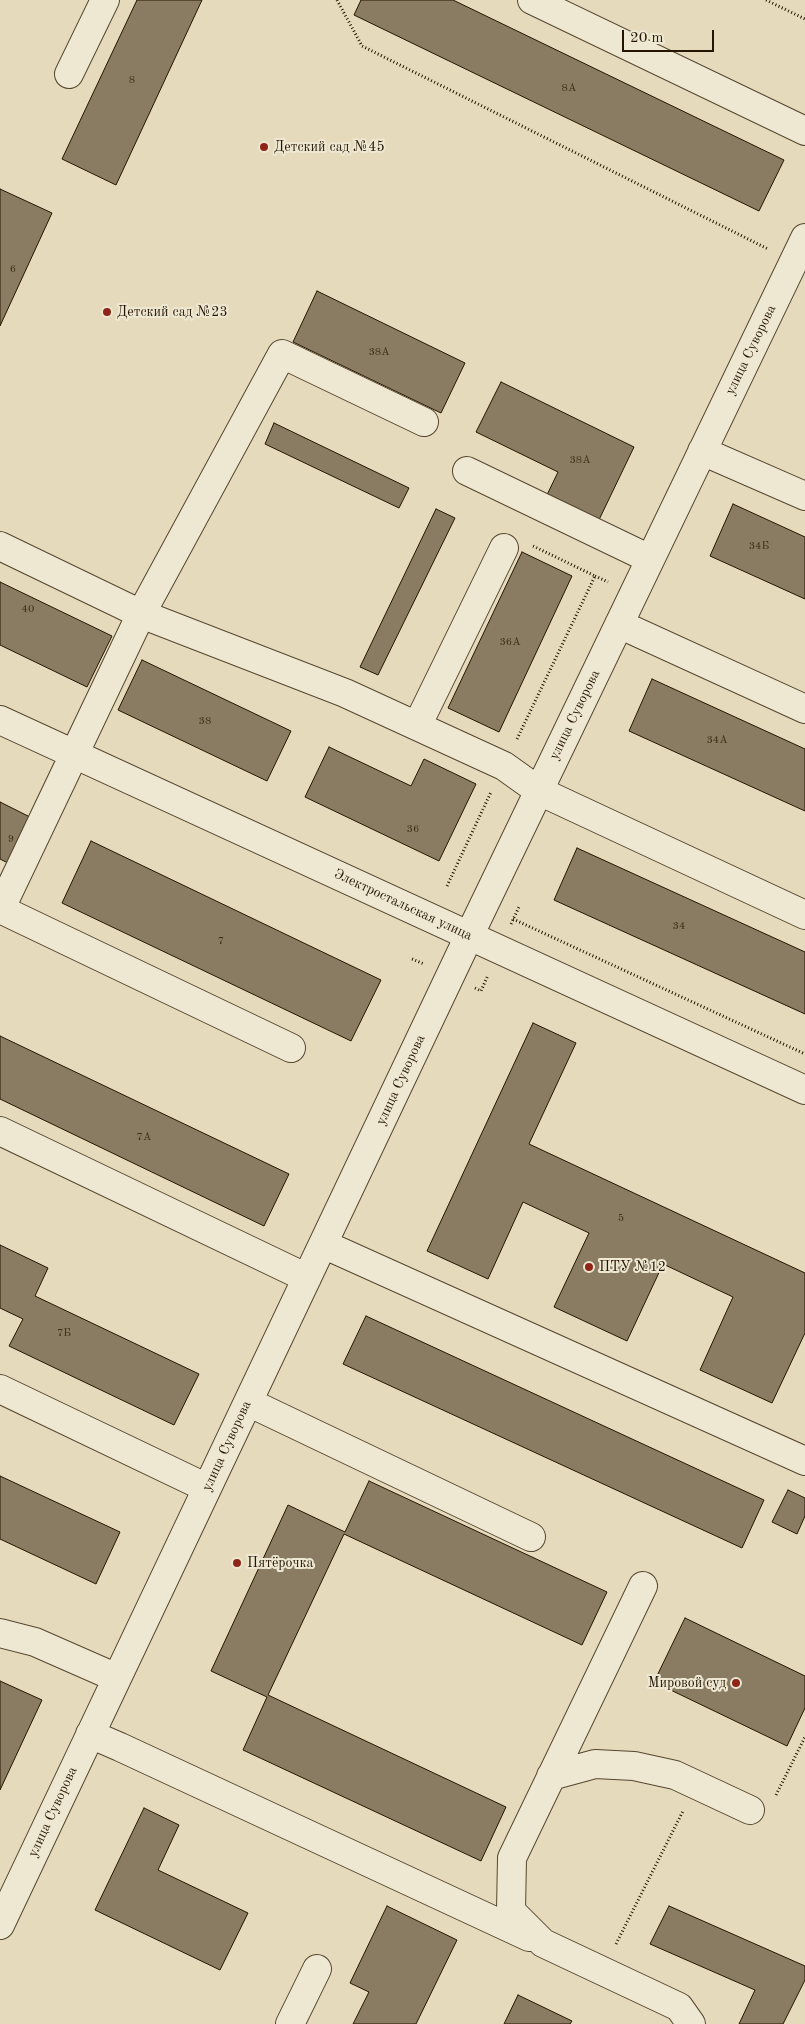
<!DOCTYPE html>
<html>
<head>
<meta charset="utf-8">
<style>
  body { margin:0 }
  #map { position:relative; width:805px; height:2024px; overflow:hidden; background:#e5dbbc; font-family:"Old Standard TT",serif }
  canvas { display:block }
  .scale { position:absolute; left:622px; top:30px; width:92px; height:22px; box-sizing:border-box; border:2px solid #261500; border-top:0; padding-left:6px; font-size:15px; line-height:18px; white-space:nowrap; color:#261500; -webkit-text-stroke:4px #eee8d3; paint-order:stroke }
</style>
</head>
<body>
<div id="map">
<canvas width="805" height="2024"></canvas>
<div class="scale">20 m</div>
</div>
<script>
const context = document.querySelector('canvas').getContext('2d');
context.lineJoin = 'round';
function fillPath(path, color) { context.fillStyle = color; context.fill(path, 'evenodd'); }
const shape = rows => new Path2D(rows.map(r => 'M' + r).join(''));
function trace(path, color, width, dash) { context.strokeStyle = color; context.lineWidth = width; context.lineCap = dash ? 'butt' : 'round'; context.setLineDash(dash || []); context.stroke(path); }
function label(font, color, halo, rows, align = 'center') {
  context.font = font + ' "Old Standard TT",serif'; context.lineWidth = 4; context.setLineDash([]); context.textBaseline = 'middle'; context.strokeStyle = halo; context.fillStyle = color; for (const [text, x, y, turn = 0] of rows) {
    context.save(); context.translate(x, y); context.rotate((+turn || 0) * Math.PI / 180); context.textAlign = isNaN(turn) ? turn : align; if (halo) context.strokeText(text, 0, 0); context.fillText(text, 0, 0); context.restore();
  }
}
const building = shape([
  [137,0,202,0,116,185,62,159,137,0],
  [361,0,453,0,784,160,759,211,354,15,361,0],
  [0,189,52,213,0,326,0,189],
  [317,291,465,363,441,413,293,342,317,291],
  [501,382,634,447,597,524,545,499,558,472,476,432,501,382],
  [274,423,409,488,399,508,265,444,274,423],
  [733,504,805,537,805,599,710,556,733,504],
  [436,509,455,518,378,675,360,667,436,509],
  [522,552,572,576,499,732,448,708,522,552],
  [0,582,112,636,87,687,0,645,0,582],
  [142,660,291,731,267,781,118,710,142,660],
  [652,679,805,749,805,811,629,731,652,679],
  [329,747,411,786,424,759,476,784,439,861,305,797,329,747],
  [0,802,32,818,10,864,0,859,0,802],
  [91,841,381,980,351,1041,62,903,91,841],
  [577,848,805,952,805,1014,554,900,577,848],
  [533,1023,576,1043,529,1144,805,1273,805,1333,772,1403,700,1370,733,1297,663,1264,627,1341,554,1307,589,1233,523,1202,488,1279,427,1251,533,1023],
  [0,1036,289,1174,264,1226,0,1099,0,1036],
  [0,1245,48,1268,35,1296,199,1374,174,1425,9,1346,23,1319,0,1308,0,1245],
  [366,1316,764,1500,742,1548,343,1364,366,1316],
  [0,1476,120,1532,96,1584,0,1539,0,1476],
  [369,1481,607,1592,582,1645,344,1534,268,1695,506,1807,481,1861,243,1750,267,1697,211,1671,288,1505,345,1532,369,1481],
  [788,1490,805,1498,805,1516,797,1534,772,1522,788,1490],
  [685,1618,805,1676,805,1708,787,1746,654,1682,685,1618],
  [0,1681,42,1700,0,1790,0,1681],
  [144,1808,179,1825,158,1870,248,1913,220,1970,95,1910,144,1808],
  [387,1906,457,1940,416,2024,353,2024,369,1992,350,1983,387,1906],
  [669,1906,805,1966,805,1980,783,2024,739,2024,755,1990,650,1944,669,1906],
  [518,1995,572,2021,570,2024,504,2024,518,1995]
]);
const path = shape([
  [337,0,362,46,768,249],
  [766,0,805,19],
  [595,576,608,582],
  [517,739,595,576,533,546],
  [447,886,491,792],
  [513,919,805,1054],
  [511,924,519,907],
  [412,959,424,964],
  [475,988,481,991,488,975],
  [776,1795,805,1737],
  [616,1944,683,1811]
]);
const minor = shape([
  [532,0,805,131],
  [69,74,105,0],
  [424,422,282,354,141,614,345,693,504,766,539,791,805,915],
  [702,451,805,496],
  [467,471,650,559],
  [0,546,141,614,0,910],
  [619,624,805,709],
  [0,720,805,1090],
  [417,726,504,548],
  [0,909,291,1048],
  [0,1131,307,1278],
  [323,1244,805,1461],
  [0,1389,207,1488],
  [248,1402,531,1537],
  [643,1586,512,1858,511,1911,543,1943,679,2007,691,2024],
  [0,1633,35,1642,117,1678],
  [90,1734,120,1747,529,1937],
  [551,1776,595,1764,634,1766,675,1775,750,1810],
  [0,1925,469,936,805,238],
  [290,2024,317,1969]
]);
const markers = [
  [264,147,5,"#8f2418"],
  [107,312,5,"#8f2418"],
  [589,1267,5,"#8f2418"],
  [237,1563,5,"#8f2418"],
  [736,1683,5,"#8f2418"]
];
const numberNames = [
  ["8",132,80],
  ["8А",569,88],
  ["6",13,269],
  ["38А",379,352],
  ["38А",580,460],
  ["34Б",759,546],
  ["40",28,609],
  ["36А",510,642],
  ["38",205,721],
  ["34А",717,740],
  ["36",413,829],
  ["9",11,839],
  ["34",679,926],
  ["7",221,941],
  ["7А",144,1137],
  ["5",621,1218],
  ["7Б",64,1333]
];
const poiNames = [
  ["Детский сад №45",274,147],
  ["Детский сад №23",117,312],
  ["ПТУ №12",599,1267],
  ["Пятёрочка",247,1563],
  ["Мировой суд",726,1683,"right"]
];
const streetNames = [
  ["улица Суворова",751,350,-64],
  ["улица Суворова",575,715,-64],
  ["Электростальская улица",403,905,25],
  ["улица Суворова",401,1080,-65],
  ["улица Суворова",227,1446,-65],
  ["улица Суворова",53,1812,-65]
];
fillPath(building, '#897c62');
trace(building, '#261500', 1);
trace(minor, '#56462f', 30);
trace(path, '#261500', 3, [1, 2.5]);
trace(minor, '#eee8d3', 28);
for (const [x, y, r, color] of markers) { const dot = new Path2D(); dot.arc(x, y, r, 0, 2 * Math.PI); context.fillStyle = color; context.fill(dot); trace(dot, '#eee8d3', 2); }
label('11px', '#3f2f18', null, numberNames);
label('14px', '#261500', '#eee8d3', poiNames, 'left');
label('14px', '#261500', '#eee8d3', streetNames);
</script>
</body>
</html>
